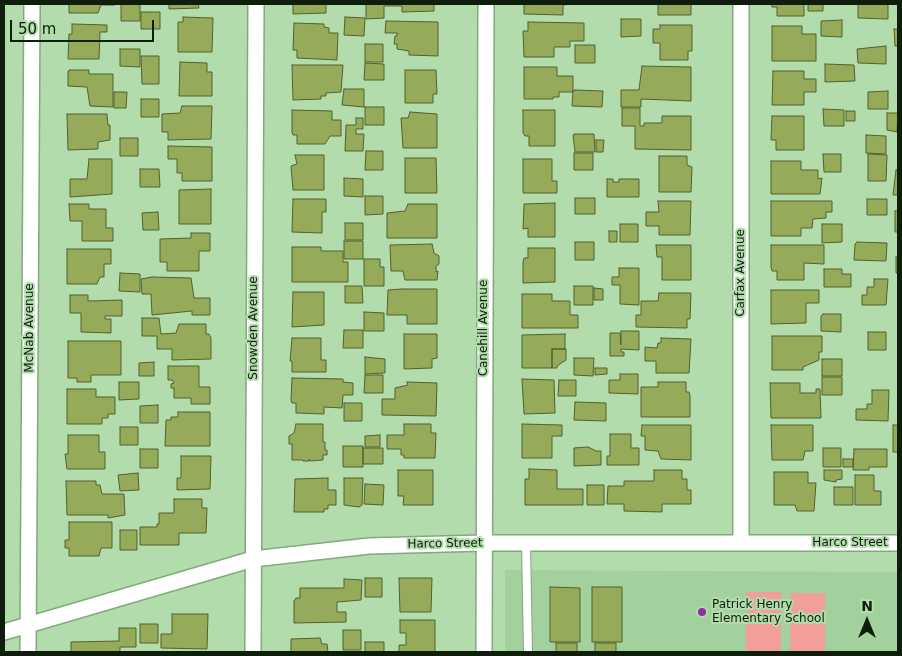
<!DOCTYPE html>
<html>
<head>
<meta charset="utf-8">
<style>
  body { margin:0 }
  #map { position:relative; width:902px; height:656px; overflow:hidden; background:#b3dcad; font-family:"DejaVu Sans",sans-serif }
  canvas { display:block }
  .frame { position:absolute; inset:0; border:5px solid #0e1d0c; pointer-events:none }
  .north { position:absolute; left:842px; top:596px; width:50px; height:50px; -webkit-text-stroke:4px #b3dcad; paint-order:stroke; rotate:0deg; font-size:14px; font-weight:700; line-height:20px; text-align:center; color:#0e1d0c }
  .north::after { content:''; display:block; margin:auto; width:18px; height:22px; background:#0e1d0c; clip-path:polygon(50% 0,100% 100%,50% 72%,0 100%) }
  .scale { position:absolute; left:10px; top:20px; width:144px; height:22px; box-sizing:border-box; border:2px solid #0e1d0c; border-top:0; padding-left:6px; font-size:15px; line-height:18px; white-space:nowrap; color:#0e1d0c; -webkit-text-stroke:4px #b3dcad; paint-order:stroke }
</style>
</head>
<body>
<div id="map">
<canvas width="902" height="656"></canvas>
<div class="frame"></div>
<div class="north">N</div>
<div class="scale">50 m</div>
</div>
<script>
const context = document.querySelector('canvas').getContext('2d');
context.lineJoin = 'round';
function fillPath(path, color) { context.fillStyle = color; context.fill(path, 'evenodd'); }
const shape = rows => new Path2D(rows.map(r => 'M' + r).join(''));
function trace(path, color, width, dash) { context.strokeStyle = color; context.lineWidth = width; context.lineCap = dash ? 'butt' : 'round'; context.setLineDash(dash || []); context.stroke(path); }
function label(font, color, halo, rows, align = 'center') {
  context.font = font + ' "DejaVu Sans",sans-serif'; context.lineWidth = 4; context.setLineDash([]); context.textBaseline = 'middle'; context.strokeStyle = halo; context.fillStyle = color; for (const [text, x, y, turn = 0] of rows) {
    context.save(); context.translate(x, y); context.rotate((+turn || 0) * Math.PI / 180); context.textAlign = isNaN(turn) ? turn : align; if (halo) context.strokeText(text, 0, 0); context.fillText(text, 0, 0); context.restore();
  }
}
const built = shape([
  [505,570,898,572,898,652,505,652]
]);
const green = shape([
  [746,592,781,592,781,652,746,652],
  [790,593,825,593,825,652,790,652]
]);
const building = shape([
  [69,4,115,4,115,5,101,5,98,13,69,13,69,4],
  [121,4,140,4,140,21,121,21,121,4],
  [169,4,198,4,199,8,169,9,169,4],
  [293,4,331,4,326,4,326,13,293,14,293,4],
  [366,4,434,4,434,11,402,12,402,6,384,6,384,18,366,19,366,4],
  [524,4,572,4,563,5,563,15,524,14,524,4],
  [649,4,691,4,691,15,658,15,658,4,649,4],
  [772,4,804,4,804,16,777,16,777,7,772,7,772,4],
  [808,4,823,4,823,11,808,11,808,4],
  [858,4,888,4,888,19,858,18,858,4],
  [141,12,160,12,160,29,141,29,141,12],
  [183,17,213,18,212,52,178,52,178,22,183,22,183,17],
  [345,17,365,18,364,36,344,35,345,17],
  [621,19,641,19,641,36,621,37,621,19],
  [842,20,842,37,821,36,821,21,842,20],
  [386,21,438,22,438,56,409,55,409,51,397,49,397,44,394,44,395,36,397,36,397,33,385,33,386,21],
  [528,22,584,23,584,41,570,41,570,47,554,47,554,57,524,57,523,31,528,31,528,22],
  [294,23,324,24,324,27,329,28,329,33,338,33,337,60,297,58,297,50,293,50,294,23],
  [72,24,107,25,107,32,100,32,99,59,68,59,69,34,72,34,72,24],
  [660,25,692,25,692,51,688,51,688,60,660,60,660,43,653,43,653,29,660,29,660,25],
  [772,26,802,26,802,34,816,34,816,61,772,61,772,26],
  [894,29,898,29,898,46,895,46,894,29],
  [365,44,383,44,383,62,365,62,365,44],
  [575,45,595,45,595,63,575,63,575,45],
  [886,46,886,64,858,63,857,49,886,46],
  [120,49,140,49,140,67,120,66,120,49],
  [141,56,159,56,159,84,142,84,141,56],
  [180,62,207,63,207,72,212,72,212,96,179,96,180,62],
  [365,63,384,64,384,80,364,80,365,63],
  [825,64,854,65,855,81,825,82,825,64],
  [292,65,343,65,341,92,326,93,326,96,321,96,321,99,293,100,292,65],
  [642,66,691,67,691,101,641,99,641,107,621,107,621,90,639,90,642,66],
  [524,67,557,67,557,76,573,76,573,92,559,92,559,97,553,97,553,99,524,99,524,67],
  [70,70,89,70,89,74,113,74,113,107,90,106,87,87,68,86,68,71,70,70],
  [405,70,436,70,437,94,433,94,433,103,405,103,405,70],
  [773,71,804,71,804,79,816,79,816,92,804,92,804,105,772,105,773,71],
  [344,89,364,89,364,107,342,105,344,89],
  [575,90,603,91,602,107,572,106,573,91,575,90],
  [888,91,888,109,868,109,868,92,888,91],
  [114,92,127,92,126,108,114,108,114,92],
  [141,99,159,99,159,117,141,117,141,99],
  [182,106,212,106,211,139,168,140,168,132,162,132,162,114,180,113,182,106],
  [365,107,384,107,384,125,365,125,365,107],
  [622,108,640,108,640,126,644,126,644,123,662,123,662,116,691,116,691,150,635,149,635,126,622,126,622,108],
  [823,109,844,110,844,126,824,126,823,109],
  [292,110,332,111,332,120,341,120,341,136,330,136,325,144,297,144,297,135,293,135,292,132,292,110],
  [523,110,555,110,555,146,529,146,529,136,525,136,523,133,523,110],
  [846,111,855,111,855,121,846,121,846,111],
  [410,112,437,114,437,148,403,148,401,118,408,118,410,112],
  [887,113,898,113,897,132,887,130,887,113],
  [67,114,107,114,108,125,110,125,110,140,98,142,98,149,68,150,67,114],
  [772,116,804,116,804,150,776,150,776,140,771,140,772,116],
  [356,118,363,118,363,129,356,129,356,134,364,134,363,151,345,151,346,125,356,125,356,118],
  [575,134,594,134,595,152,575,152,573,135,575,134],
  [866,135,886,136,886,154,866,153,866,135],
  [120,138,138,138,138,156,120,156,120,138],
  [596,140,604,140,603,152,596,152,596,140],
  [168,146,212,147,212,181,182,181,182,173,177,173,177,159,168,159,168,146],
  [366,151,383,151,383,170,365,170,366,151],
  [574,153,593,153,593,170,574,170,574,153],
  [823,154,841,154,841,172,824,172,823,154],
  [868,154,887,155,886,181,868,181,868,154],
  [295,155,324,155,324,190,293,190,291,166,297,164,295,155],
  [659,156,687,156,687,165,692,167,691,192,659,192,659,156],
  [405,158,436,158,437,193,405,193,405,158],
  [89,159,112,159,112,194,70,197,70,179,87,179,89,159],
  [523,159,552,159,552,181,557,181,557,193,523,193,523,159],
  [771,161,801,161,801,170,818,170,818,179,822,178,820,194,771,194,771,161],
  [140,169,159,169,160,187,140,187,140,169],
  [896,170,898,170,898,195,893,195,896,170],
  [344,178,363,179,363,197,344,196,344,178],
  [607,179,613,179,613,182,619,182,619,179,639,179,639,197,607,197,607,179],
  [211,189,211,224,179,224,179,190,211,189],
  [365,196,383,196,383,214,365,215,365,196],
  [575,198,595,198,595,214,575,214,575,198],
  [293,199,326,199,326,212,322,212,322,233,292,232,293,199],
  [867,199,887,199,887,215,867,215,867,199],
  [658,201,691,201,690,235,659,235,659,226,646,226,646,212,659,212,658,201],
  [771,201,832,201,832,212,826,212,826,218,813,219,812,228,801,228,801,236,771,236,771,201],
  [555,203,555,237,528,237,528,228,523,229,524,204,555,203],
  [69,204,89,204,89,209,106,209,106,228,113,228,113,241,82,241,82,221,70,221,69,204],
  [408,204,437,204,437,238,387,238,387,213,405,211,408,204],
  [895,211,898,211,898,232,895,232,895,211],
  [158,212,159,230,143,230,142,213,158,212],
  [345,223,363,223,363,240,345,240,345,223],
  [620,224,638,224,638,242,620,242,620,224],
  [822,224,842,224,842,242,822,243,822,224],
  [609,231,617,231,617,242,609,242,609,231],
  [191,233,210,233,210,251,199,251,199,271,167,271,167,262,160,262,160,239,191,238,191,233],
  [344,241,363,241,363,259,344,259,344,241],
  [575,242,594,242,594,260,575,260,575,242],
  [857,242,887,243,886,261,854,260,855,244,857,242],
  [432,244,434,253,439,256,439,264,436,266,436,272,438,271,437,280,405,280,403,271,391,271,390,245,432,244],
  [656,245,691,245,691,280,662,280,662,257,657,257,656,245],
  [771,245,824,245,824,264,804,263,804,280,777,280,777,271,772,271,771,267,771,245],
  [292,247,321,247,321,251,343,251,343,262,348,262,348,282,292,282,292,247],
  [528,248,555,248,555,282,523,283,523,262,524,258,528,258,528,248],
  [67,249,111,249,111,264,104,264,104,277,100,277,97,284,67,284,67,249],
  [896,257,898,257,898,273,896,273,896,257],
  [364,259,380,259,380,267,384,267,384,286,364,286,364,259],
  [619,268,639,268,639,305,620,304,620,285,612,285,612,277,619,277,619,268],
  [824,269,842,269,842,274,851,274,851,287,824,287,824,269],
  [120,273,140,274,140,292,119,291,120,273],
  [152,277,191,278,194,298,210,298,210,315,192,315,192,311,152,315,151,294,142,294,141,279,152,277],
  [874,279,888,279,886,305,862,305,862,295,867,295,867,287,874,287,874,279],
  [345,286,362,286,363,303,345,303,345,286],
  [574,286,593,286,593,305,574,305,574,286],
  [594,288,603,289,603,300,594,300,594,288],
  [402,289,437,289,437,324,407,324,407,315,387,315,388,290,402,289],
  [771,290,819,290,819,303,806,303,806,323,771,324,771,290],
  [293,292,324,292,324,325,292,327,293,292],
  [659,293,691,293,690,319,687,319,687,328,636,327,636,315,641,315,641,301,658,301,659,293],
  [522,294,552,294,552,301,570,301,570,315,578,315,578,328,522,328,522,294],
  [70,295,88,295,88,301,122,300,122,316,105,316,105,319,111,319,111,333,81,332,81,313,70,313,70,295],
  [364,312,384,313,384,331,364,331,364,312],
  [823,314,841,314,841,332,821,331,821,316,823,314],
  [142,318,159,318,161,334,176,333,179,324,206,324,206,334,209,334,211,338,211,359,172,360,172,349,157,349,157,336,142,336,142,318],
  [344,330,363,330,363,348,343,348,344,330],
  [621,331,639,331,639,350,621,349,621,352,624,352,624,356,610,356,610,333,620,333,621,345,621,331],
  [868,332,886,332,886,350,868,350,868,332],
  [404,334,437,334,437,358,432,359,432,368,404,369,404,334],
  [565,334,565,349,552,349,552,368,522,368,522,335,565,334],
  [772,336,822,336,822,352,819,352,819,360,803,367,803,370,772,370,772,336],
  [292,338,321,338,321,360,326,360,326,372,292,372,292,361,290,361,292,338],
  [661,338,691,339,689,373,656,373,656,361,645,361,645,347,657,348,658,343,661,343,661,338],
  [68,341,121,341,121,375,91,375,91,382,77,382,77,378,68,378,68,341],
  [552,349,566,349,566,360,557,366,557,368,552,368,552,349],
  [365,357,385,359,385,373,365,374,365,357],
  [574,358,594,358,593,376,574,375,574,358],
  [822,359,842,359,842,376,822,376,822,359],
  [154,362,154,376,139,376,139,363,154,362],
  [168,366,199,366,199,387,210,387,210,404,191,404,191,398,174,398,174,388,171,388,171,384,174,383,172,380,168,380,168,366],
  [595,368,607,368,607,374,595,375,595,368],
  [620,374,638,374,638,394,609,393,609,380,620,380,620,374],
  [365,375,383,375,383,393,364,393,365,375],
  [822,377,842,377,842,395,822,395,822,377],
  [292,378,343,379,343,382,353,383,353,395,343,395,342,408,324,407,324,414,296,413,296,403,292,403,291,400,292,378],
  [522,379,554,380,555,413,524,414,522,379],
  [559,380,576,380,576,396,558,396,559,380],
  [119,382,139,382,139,399,119,400,119,382],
  [407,382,437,383,436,416,382,415,382,399,395,399,395,388,408,385,407,382],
  [658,382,686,382,686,392,689,392,690,395,690,417,641,417,641,387,658,387,658,382],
  [770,383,800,383,800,393,816,393,816,389,820,389,821,418,771,418,770,383],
  [67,389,96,389,96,397,115,397,115,414,108,414,108,418,102,418,102,424,67,424,67,389],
  [872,390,889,390,888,421,856,420,856,409,867,409,867,404,872,404,872,390],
  [575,402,606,403,606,421,574,420,575,402],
  [344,403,362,403,362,421,344,421,344,403],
  [158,405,158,423,140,423,140,406,158,405],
  [178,412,210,412,210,446,165,446,166,420,171,420,171,417,178,417,178,412],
  [296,424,323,424,323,442,325,442,325,450,327,450,327,455,323,455,323,460,310,461,309,459,309,461,303,461,303,460,292,460,292,444,289,444,289,436,294,433,296,424],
  [404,424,431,424,431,433,436,433,435,458,404,458,404,455,401,455,401,449,387,449,387,435,404,435,404,424],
  [522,424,562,425,562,436,552,436,552,458,522,458,522,424],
  [642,425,691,425,691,460,661,459,658,451,645,450,645,436,641,436,642,425],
  [771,425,813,425,813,451,805,451,803,460,772,460,771,425],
  [893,425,898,425,898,452,893,452,893,425],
  [120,427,138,427,138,445,120,445,120,427],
  [610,434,631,434,631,448,639,448,639,465,607,465,607,456,610,456,610,434],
  [68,435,99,435,99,452,105,452,105,469,67,469,65,454,68,454,68,435],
  [380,435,380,447,365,447,365,436,380,435],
  [343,446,363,446,363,467,343,467,343,446],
  [588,447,596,451,601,451,601,465,574,466,574,448,588,447],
  [363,448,383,448,383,464,363,464,363,448],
  [823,448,841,448,841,467,823,467,823,448],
  [140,449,158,449,158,468,140,468,140,449],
  [854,449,887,449,887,467,869,467,869,470,853,470,854,449],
  [181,456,211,456,210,489,177,490,177,478,181,478,181,456],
  [843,459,853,459,853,467,843,467,843,459],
  [529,469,557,470,557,489,583,489,583,505,525,505,525,479,529,479,529,469],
  [398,470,433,470,433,505,403,505,404,496,398,496,398,470],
  [654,470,682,470,682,479,687,479,687,490,691,490,691,504,662,504,662,512,624,511,624,504,607,504,608,486,624,486,624,481,654,481,654,470],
  [824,470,842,470,842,479,836,480,836,482,824,480,824,470],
  [774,472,808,472,808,483,816,483,814,511,797,511,795,505,774,505,774,472],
  [138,473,139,490,120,491,118,475,138,473],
  [855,475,874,475,874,491,881,491,881,505,855,505,855,475],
  [328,478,328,490,336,490,336,505,328,505,328,509,324,509,324,512,294,512,295,479,328,478],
  [344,478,363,478,362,505,359,507,344,505,344,478],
  [66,481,96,481,96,485,100,485,102,494,124,494,125,515,108,518,108,515,67,515,66,481],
  [365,484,384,485,383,505,364,504,365,484],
  [587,485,604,485,604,505,587,505,587,485],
  [834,487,853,487,853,505,834,505,834,487],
  [174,499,202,499,202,508,207,508,206,533,179,533,179,545,140,545,140,527,157,527,157,524,159,524,159,513,174,513,174,499],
  [69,522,112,522,112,548,101,548,99,556,69,556,69,548,65,548,65,540,69,540,69,522],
  [120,530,137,530,137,550,120,550,120,530],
  [365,578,382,578,382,597,365,597,365,578],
  [399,578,432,578,431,612,400,612,399,578],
  [344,579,362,580,361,600,337,602,337,612,346,612,346,622,294,623,294,601,296,598,300,598,300,588,344,588,344,579],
  [550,587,580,588,580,642,550,642,550,587],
  [592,587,622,587,622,642,592,642,592,587],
  [172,614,208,614,207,649,161,648,161,634,172,634,172,614],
  [400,620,435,620,435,652,399,652,399,645,406,645,406,633,400,633,400,620],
  [140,624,158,624,158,643,140,643,140,624],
  [119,628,136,628,136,647,120,647,120,652,71,652,71,642,119,641,119,628],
  [343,630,361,630,361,650,343,650,343,630],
  [320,638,322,644,327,644,328,652,291,652,291,639,320,638],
  [365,642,384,642,384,652,365,652,365,642],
  [556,643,577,643,577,652,556,652,556,643],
  [595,643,616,643,616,652,595,652,595,643]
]);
const lane = shape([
  [526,543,528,652]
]);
const street = shape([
  [741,4,741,543],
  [4,632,253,559,369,546,483,543,898,543],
  [28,652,32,4],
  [253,652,256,4],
  [484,652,486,4]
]);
const markers = [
  [702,612,5,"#8c309b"]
];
const streetNames = [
  ["Carfax Avenue",741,273,-90],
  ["McNab Avenue",30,328,-90],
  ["Snowden Avenue",254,328,-90],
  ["Canehill Avenue",484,328,-90],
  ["Harco Street",850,543],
  ["Harco Street",445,544,-1]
];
const poiNames = [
  ["Patrick Henry",712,605],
  ["Elementary School",712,619]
];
fillPath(built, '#a3d19d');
fillPath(green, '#f29f9c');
fillPath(building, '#95ab5a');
trace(building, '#52602c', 1);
trace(lane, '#81a97c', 10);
trace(street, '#81a97c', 18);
trace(lane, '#fff', 8);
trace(street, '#fff', 15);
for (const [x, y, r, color] of markers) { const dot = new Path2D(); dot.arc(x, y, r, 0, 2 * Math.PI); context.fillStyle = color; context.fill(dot); trace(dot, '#b3dcad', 2); }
label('12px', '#0e1d0c', '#b3dcad', streetNames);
label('12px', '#0e1d0c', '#b3dcad', poiNames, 'left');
</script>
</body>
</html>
